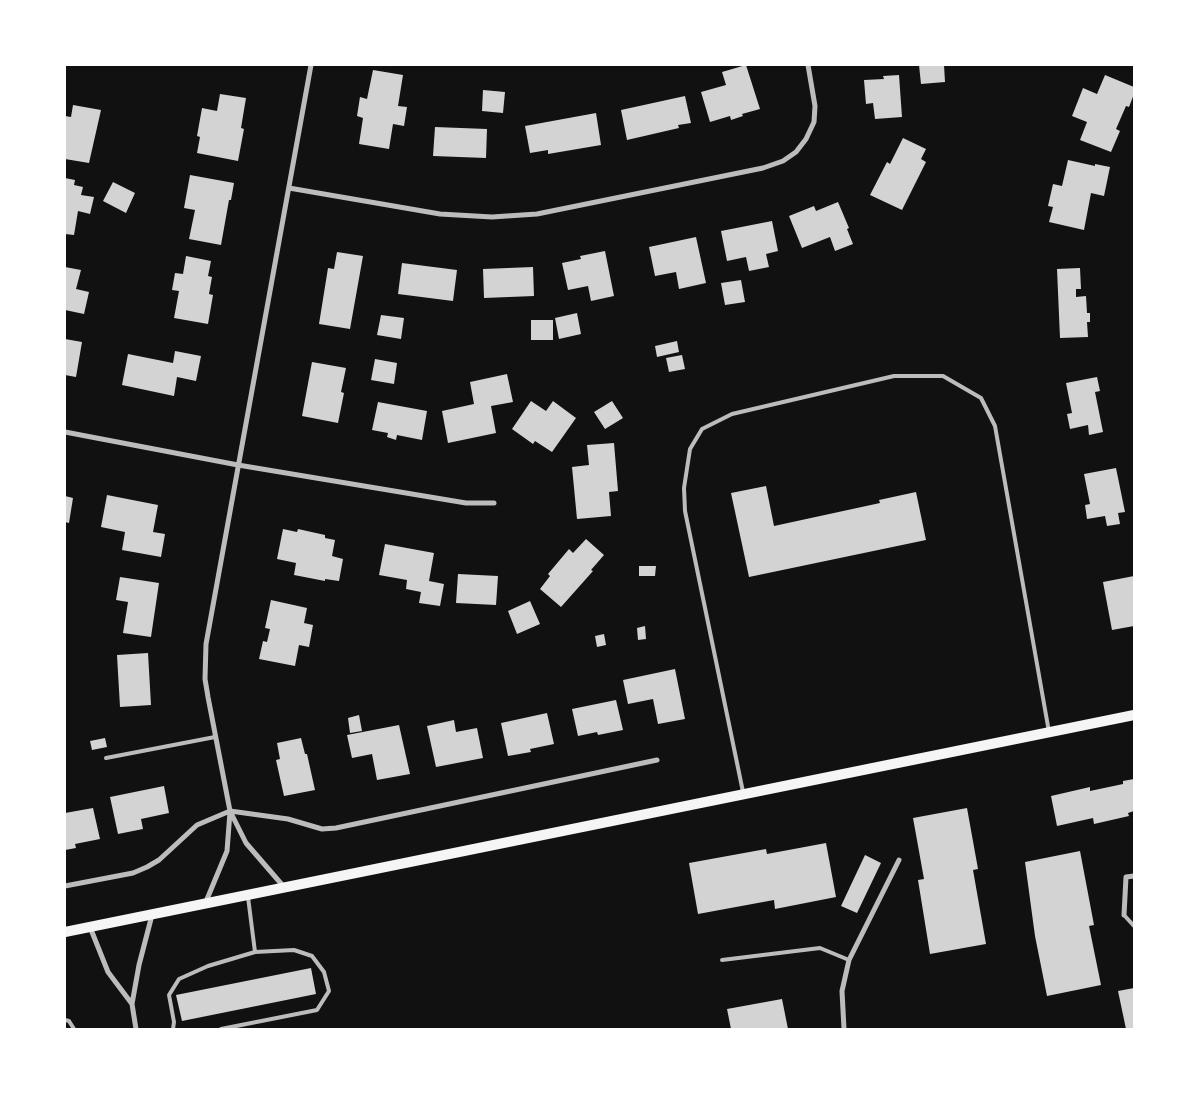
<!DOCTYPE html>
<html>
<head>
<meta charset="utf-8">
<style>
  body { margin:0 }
  #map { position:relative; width:1199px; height:1094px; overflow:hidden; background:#111; font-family:Quicksand,sans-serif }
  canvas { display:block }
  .frame { position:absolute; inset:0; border:66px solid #fff; pointer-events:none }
</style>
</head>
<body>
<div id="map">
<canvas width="1199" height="1094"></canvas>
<div class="frame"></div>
</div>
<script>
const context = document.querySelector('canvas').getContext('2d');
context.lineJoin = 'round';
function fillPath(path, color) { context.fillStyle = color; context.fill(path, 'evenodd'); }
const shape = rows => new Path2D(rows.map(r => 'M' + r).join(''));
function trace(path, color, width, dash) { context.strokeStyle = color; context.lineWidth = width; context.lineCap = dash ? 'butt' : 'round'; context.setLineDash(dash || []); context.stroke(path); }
const building = shape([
  [746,65,760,109,742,114,743,116,731,120,730,116,710,122,701,92,726,85,722,72],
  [919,65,944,65,945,82,921,84],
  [373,70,403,75,398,106,407,107,404,126,393,124,389,149,359,144,363,118,357,116,360,97,367,99],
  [899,75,902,117,875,119,873,103,866,104,864,80,884,79,883,76],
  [1105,75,1134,87,1134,94,1129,107,1126,106,1116,129,1120,131,1111,152,1080,140,1087,122,1072,116,1083,88,1097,94],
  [483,90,505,92,503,113,482,111],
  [220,94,246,98,241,128,244,129,238,161,197,153,200,137,197,136,202,108,217,111],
  [685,96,691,123,678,125,679,128,627,140,621,110],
  [73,105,101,110,89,163,65,159,65,116,71,117],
  [596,113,601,145,548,154,548,150,530,153,525,126],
  [435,127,487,129,486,158,433,156],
  [903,138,926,149,921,159,926,162,902,210,870,195,887,162,890,164],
  [1068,160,1095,166,1095,164,1110,167,1104,196,1091,193,1084,230,1049,222,1053,207,1048,206,1053,184,1062,186],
  [190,175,234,183,231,200,229,200,221,245,189,239,195,210,184,208],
  [65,178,75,180,74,185,83,187,81,195,94,197,90,214,78,211,74,235,65,234],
  [113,182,135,193,126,213,103,201],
  [838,202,849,228,847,229,853,244,835,251,830,237,802,248,789,216,814,206,816,211],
  [772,221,778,251,766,254,769,267,749,271,746,257,727,261,721,231],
  [696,237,706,283,679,289,676,272,655,276,649,247],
  [605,251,614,296,591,301,588,286,568,290,562,263,581,259,580,256],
  [337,252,363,256,350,329,319,324,328,268,334,269],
  [186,256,211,261,208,276,212,277,209,294,213,295,208,324,174,318,179,291,172,290,175,273,183,274],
  [402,263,457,270,453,301,398,294],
  [65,267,81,270,76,289,89,292,84,314,65,310],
  [533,267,534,296,484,298,483,269],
  [1080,268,1081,289,1076,289,1076,297,1086,296,1087,313,1090,313,1090,322,1087,322,1088,337,1060,338,1057,269],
  [741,280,745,302,725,305,721,283],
  [577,313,581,334,559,339,555,318],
  [381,315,404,318,401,339,377,335],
  [531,320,553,320,553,340,531,340],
  [65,339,82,342,76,377,65,375],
  [677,341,679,352,657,357,655,346],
  [175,351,201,356,196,381,177,377,174,396,122,385,128,354,173,363],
  [682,355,685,369,669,372,666,358],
  [375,359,397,363,394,384,371,380],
  [312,362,346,368,341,392,344,393,338,423,302,416],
  [507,374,513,402,491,406,496,433,448,443,442,411,474,404,470,382],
  [1097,377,1100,391,1095,392,1103,432,1089,435,1088,425,1070,429,1067,414,1072,413,1066,383],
  [531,401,546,411,553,401,576,418,552,452,535,441,533,444,512,429],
  [612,401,623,418,605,429,594,412],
  [378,402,427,411,422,440,397,435,396,440,387,437,388,433,372,430],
  [614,443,618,491,609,492,611,516,577,519,572,467,589,465,587,445],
  [1116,468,1125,512,1118,513,1120,524,1107,526,1105,516,1087,519,1085,505,1090,504,1084,474],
  [766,486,774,526,880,503,879,500,916,492,926,540,749,577,731,493],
  [107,495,158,505,153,532,165,534,161,557,122,550,125,532,101,527],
  [65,496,73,498,69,523,65,522],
  [283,529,297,532,298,529,325,535,325,538,335,540,332,556,343,559,339,581,325,579,325,581,294,575,296,563,277,559],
  [586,539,604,555,591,570,593,571,561,607,540,589,550,576,548,574,569,549,573,553],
  [385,544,434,553,429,581,444,584,440,606,419,603,421,592,406,589,407,580,379,575],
  [639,566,656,566,655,576,639,576],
  [458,574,498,576,496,605,456,603],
  [1134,576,1134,626,1112,630,1103,582],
  [120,577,159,583,151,637,123,633,128,602,116,600],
  [271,600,307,608,304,623,313,625,309,647,299,645,295,666,259,659,263,641,267,642,270,629,265,628],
  [530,601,540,624,517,634,508,611],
  [645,626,646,639,638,640,637,628],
  [604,634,606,645,597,647,595,636],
  [148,653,151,705,120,707,117,655],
  [675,669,685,719,658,724,653,699,628,704,623,680],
  [616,700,623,730,598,735,597,732,578,736,572,709],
  [547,713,554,744,530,749,531,752,508,756,501,723],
  [359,715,362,731,350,733,348,718],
  [454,720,456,732,477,728,483,758,436,767,427,726],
  [399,725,410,774,377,780,372,754,352,758,347,735],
  [105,738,107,747,92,750,90,741],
  [301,738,305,754,307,754,315,790,284,796,276,760,280,759,277,743],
  [1134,779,1134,811,1128,813,1129,816,1094,824,1093,818,1057,826,1051,796,1090,787,1090,791,1123,784,1123,781],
  [164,786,169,813,141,819,143,829,118,834,110,797],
  [93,808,100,839,75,844,76,848,65,850,65,813],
  [967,808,978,869,973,870,986,944,930,954,918,880,924,879,913,818],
  [826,843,836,897,775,909,774,900,698,914,689,863,766,849,767,854],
  [1080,851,1094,925,1089,926,1101,985,1047,996,1035,936,1025,862],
  [865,855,881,863,857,913,841,906],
  [311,968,316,994,182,1021,176,995],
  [1134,988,1134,1029,1126,1029,1118,991],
  [782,999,788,1029,731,1029,727,1009]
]);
const service = shape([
  [106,758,215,737],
  [743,792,685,511,684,488,690,449,702,429,732,414,894,376,943,376,981,398,995,426,1049,732],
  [1124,915,1134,926],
  [722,960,820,948,849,960],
  [65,1020,69,1021,74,1029],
  [173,1029,174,1022,169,995,179,979,208,966,255,952,248,897],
  [221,1029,317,1010,329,991,324,972,312,956,294,950,255,952]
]);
const minor = shape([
  [289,188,440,214,492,217,537,214,763,168,783,161,796,152,806,139,814,122,815,106,808,65],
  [65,432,238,465,466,503,494,503],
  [65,886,133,873,147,867,159,860,197,825,230,811,288,819,322,829,336,828,657,760],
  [284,887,246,843,230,811,208,697,205,679,206,644,311,65],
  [205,904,227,851,230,812],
  [1124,915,1126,877,1134,876],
  [90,927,108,972,132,1004],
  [136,1029,132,1004,139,965,152,915],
  [844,1029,842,991,849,960,899,860]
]);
const secondary = shape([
  [65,932,1134,715]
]);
fillPath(building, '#d3d3d3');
trace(service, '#bcbcbc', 4);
trace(minor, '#bcbcbc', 5);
trace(secondary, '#f5f5f5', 10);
</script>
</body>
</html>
